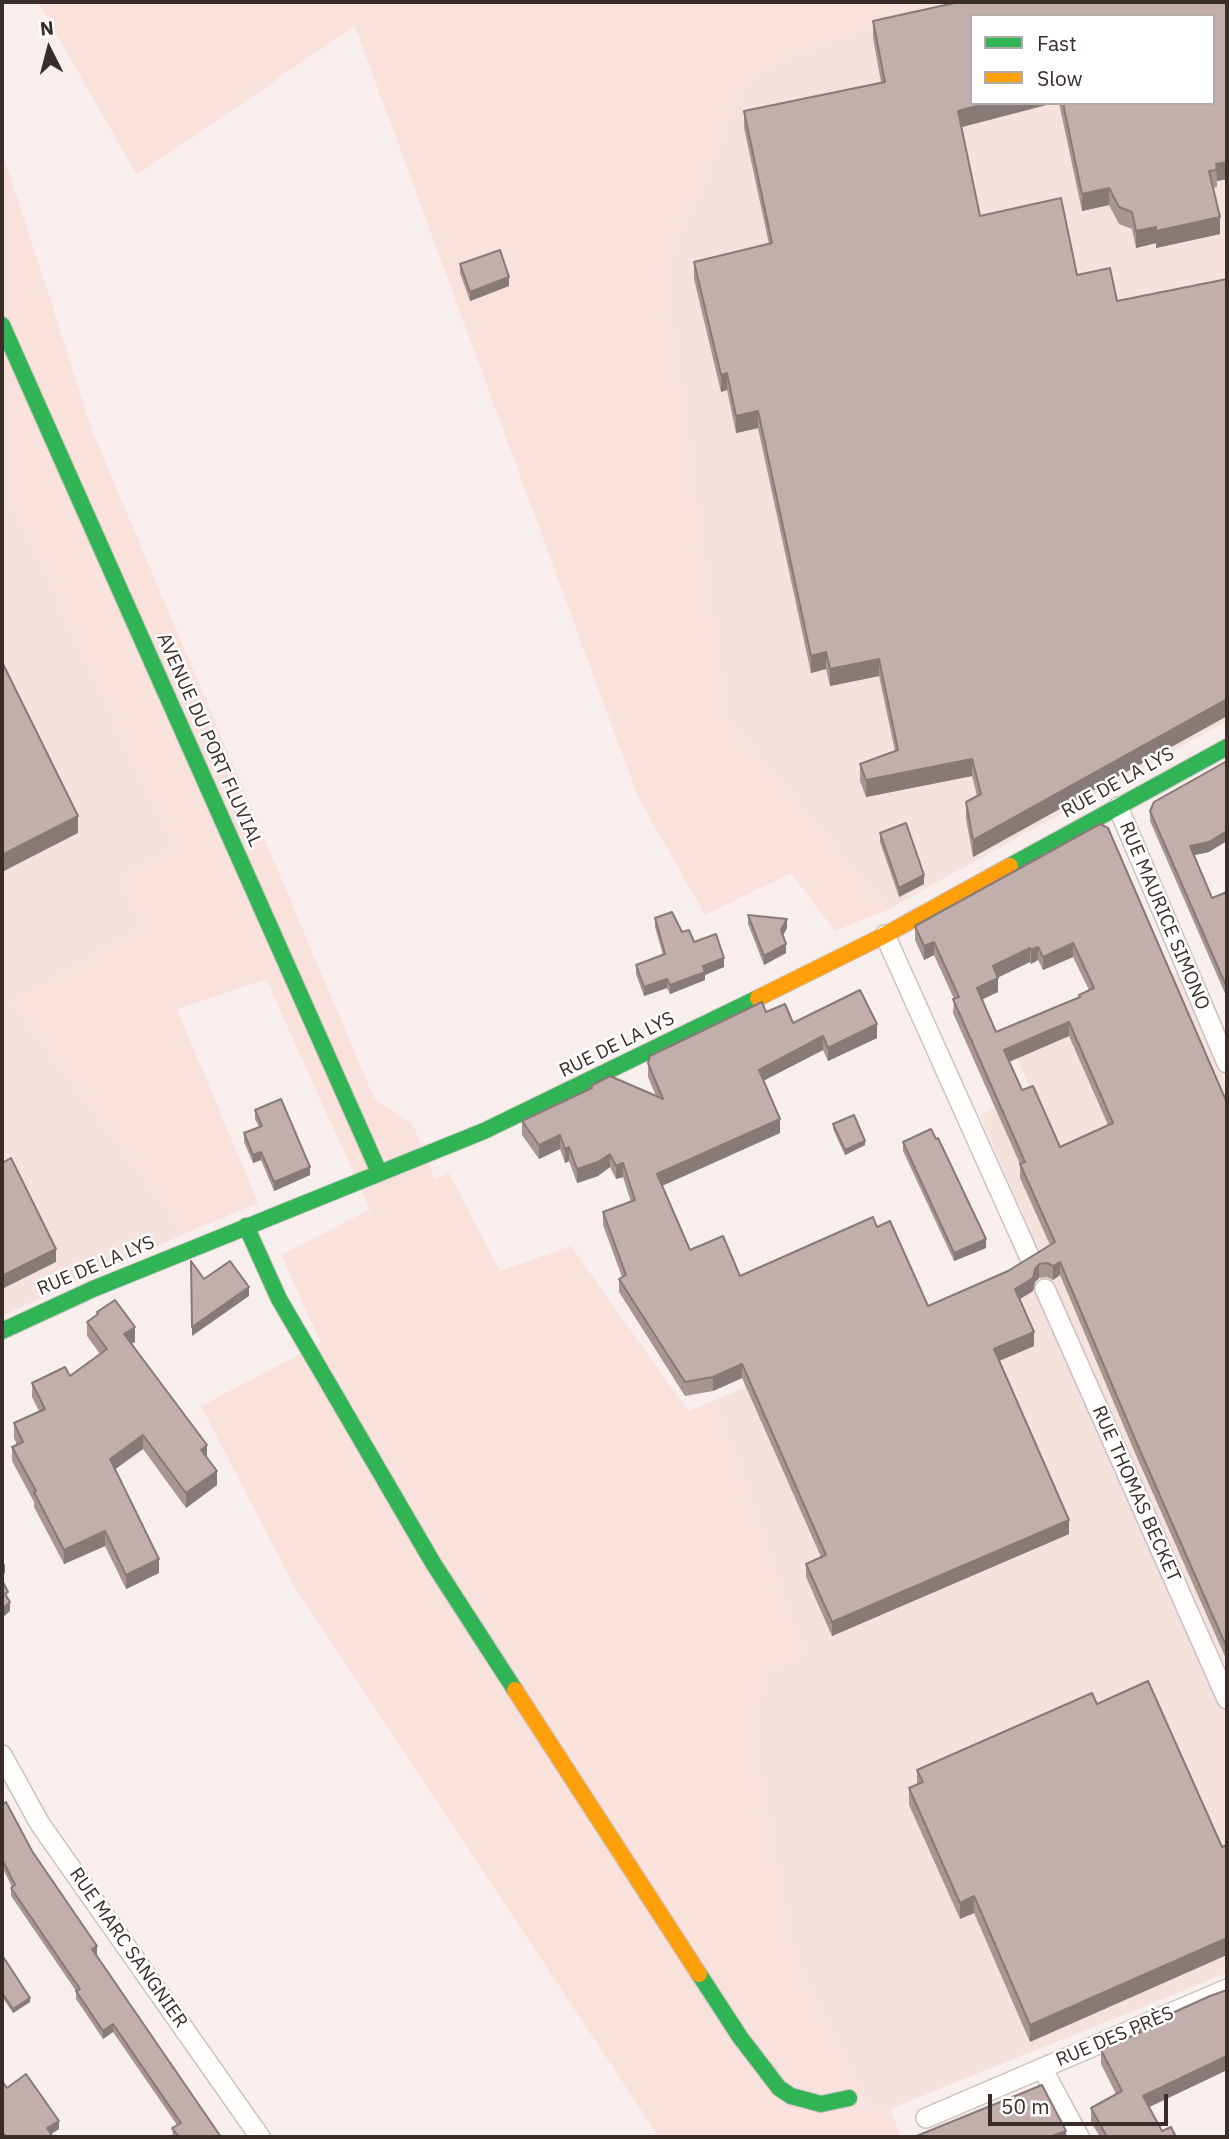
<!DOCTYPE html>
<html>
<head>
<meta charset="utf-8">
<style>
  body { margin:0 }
  #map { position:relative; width:1229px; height:2139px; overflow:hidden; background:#f8efed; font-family:"IBM Plex Sans",sans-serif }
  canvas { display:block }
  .frame { position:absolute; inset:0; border:4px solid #3a2c29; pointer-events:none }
  .legend { position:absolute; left:970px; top:14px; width:245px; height:91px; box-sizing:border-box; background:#fff; border:2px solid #b0aba9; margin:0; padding:9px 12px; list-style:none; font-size:21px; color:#3a2c29 }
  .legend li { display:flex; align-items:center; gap:14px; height:35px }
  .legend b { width:35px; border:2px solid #b0aba9 }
  .north { position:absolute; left:14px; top:14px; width:70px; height:70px; -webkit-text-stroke:5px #fff; paint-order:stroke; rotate:354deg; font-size:19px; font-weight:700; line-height:28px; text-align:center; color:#3a2c29 }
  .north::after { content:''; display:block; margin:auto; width:24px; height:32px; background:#3a2c29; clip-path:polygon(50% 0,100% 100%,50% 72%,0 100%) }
  .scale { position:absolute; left:988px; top:2094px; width:180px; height:32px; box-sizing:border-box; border:4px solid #3a2c29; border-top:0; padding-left:9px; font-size:21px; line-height:24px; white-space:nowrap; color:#3a2c29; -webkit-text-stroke:5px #fff; paint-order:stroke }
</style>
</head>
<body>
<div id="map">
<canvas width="1229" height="2139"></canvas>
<div class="frame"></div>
<ul class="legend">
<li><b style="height:9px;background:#30b455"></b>Fast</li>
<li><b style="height:9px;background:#ff9f0a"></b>Slow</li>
</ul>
<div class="north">N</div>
<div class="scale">50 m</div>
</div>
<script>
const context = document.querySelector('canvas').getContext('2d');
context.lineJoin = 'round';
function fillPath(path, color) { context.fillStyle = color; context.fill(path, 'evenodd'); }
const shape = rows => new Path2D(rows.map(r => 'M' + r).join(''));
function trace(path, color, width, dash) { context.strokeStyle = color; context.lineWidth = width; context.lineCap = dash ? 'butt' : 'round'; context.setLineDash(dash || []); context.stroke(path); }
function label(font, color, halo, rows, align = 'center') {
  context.font = font + ' "IBM Plex Sans",sans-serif'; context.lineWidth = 5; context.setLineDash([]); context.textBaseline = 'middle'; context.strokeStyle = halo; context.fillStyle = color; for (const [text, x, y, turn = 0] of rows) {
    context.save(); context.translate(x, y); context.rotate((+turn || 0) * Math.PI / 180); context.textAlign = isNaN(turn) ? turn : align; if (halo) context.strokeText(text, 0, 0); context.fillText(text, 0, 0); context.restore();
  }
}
const built = shape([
  [923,2,1227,2,1227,721,887,910,726,719,664,271,749,74],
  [972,16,1213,16,1213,103,972,103],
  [2,477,175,848,123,878,144,928,13,1002,186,1233,2,1316],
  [1178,971,1227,1085,1227,1973,890,2109,870,2110,795,1964,757,1762,761,1675,804,1654,715,1400,995,1281,1038,1250,980,1115,1031,1091,1008,1036,1166,977]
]);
const green = shape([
  [38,2,923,2,749,74,664,271,726,719,887,910,835,931,791,873,705,915,638,797,355,26,137,175],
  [2,150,93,433,374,1098,413,1125,435,1179,449,1173,500,1271,571,1246,688,1411,715,1400,805,1654,761,1675,757,1762,795,1964,870,2110,890,2109,901,2137,659,2137,294,1586,201,1406,321,1343,281,1255,370,1210,266,979,177,1009,258,1203,186,1233,13,1001,144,928,123,878,175,848,2,477]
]);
const street = shape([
  [1118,807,1227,1063],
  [885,935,1030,1258],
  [1045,1289,1227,1699],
  [2,1755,40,1824,260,2137],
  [1042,2068,1079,2137],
  [926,2118,1227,1989]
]);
const fast = shape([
  [2,325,379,1172],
  [1010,866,1227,747],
  [246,1226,279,1299,433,1563,515,1690],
  [2,1331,93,1289,484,1131,758,998],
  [699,1974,740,2037,779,2088,791,2096,821,2104,849,2098]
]);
const slow = shape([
  [758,998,885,935,1010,866],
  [515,1690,699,1974]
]);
const wall = shape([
  [1227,2,1227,179,1217,181,1217,187,1213,188,1220,234,1156,248,1156,243,1136,248,1132,229,1119,224,1109,205,1082,211,1059,103,1213,103,1213,16,972,103,1054,103,962,127,980,216,1077,275,1117,301,1227,279,1227,716,973,857,966,819,966,802,977,796,972,776,866,797,860,781,860,764,895,751,879,676,830,686,826,669,811,673,758,428,736,433,727,390,721,392,694,279,694,262,769,244,744,128,744,111,881,82,873,38,873,21],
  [460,264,509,286,470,301,460,273],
  [1150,811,1209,852,1194,855,1212,898,1227,892,1227,998,1150,821],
  [1100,824,1227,1103,1227,1661,1135,1453,1060,1275,1053,1280,1047,1277,1039,1278,1035,1282,1033,1291,1020,1299,1034,1346,999,1361,1069,1534,832,1636,806,1577,806,1564,821,1557,742,1378,713,1391,685,1396,619,1292,619,1279,622,1277,603,1225,603,1212,631,1202,623,1177,616,1179,610,1167,598,1176,577,1183,569,1161,565,1163,560,1149,539,1159,522,1135,522,1121,591,1089,591,1086,656,1096,648,1077,648,1063,766,1012,793,1023,877,1038,828,1061,823,1050,763,1081,780,1133,662,1186,690,1250,740,1276,877,1227,928,1306,1008,1271,1050,1245,1020,1178,1020,1164,953,1013,954,999,934,955,924,960,915,940,915,926],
  [1073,957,1089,990,1079,995,1079,997,996,1032,982,999,998,992,998,977,1030,962,1031,964,1038,960,1043,970],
  [1069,1036,1108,1125,1060,1147,1022,1090,1009,1062],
  [880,833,924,884,899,897,880,842],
  [748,915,787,928,783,935,786,953,764,965,748,924],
  [655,918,682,932,724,967,705,975,705,980,670,994,667,988,644,996,636,974,636,965,663,955,655,927],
  [255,1110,310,1175,274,1191,261,1160,253,1163,244,1142,244,1133,259,1127,255,1119],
  [833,1124,865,1145,845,1155,833,1129],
  [936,1139,986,1248,954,1261,903,1151,903,1142],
  [97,1312,135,1342,132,1343,207,1458,217,1485,186,1508,143,1449,115,1469,159,1573,126,1589,105,1546,64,1564,34,1507,34,1502,12,1461,12,1447,17,1445,14,1438,14,1423,39,1411,32,1397,32,1383,70,1376,100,1354,87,1336,87,1322,97,1315],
  [1092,1693,1030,2042,974,1913,960,1919,909,1805,909,1788,917,1784,917,1770],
  [2,1805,97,1954,96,1955,221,2137,173,2137,172,2128,177,2125,113,2032,103,2039,76,1999,76,1991,11,1896,11,1888,12,1887,2,1867],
  [2,1955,30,2002,13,2013,2,1997],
  [1139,2028,1227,2070,1149,2107,1162,2131,1176,2137,1100,2137,1091,2122,1091,2108,1116,2094,1101,2064,1101,2050,1139,2033]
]);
const shadedWall = shape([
  [988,103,1054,103,958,128,958,111],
  [1227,162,1227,179,1217,181,1216,164],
  [1109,188,1109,205,1082,211,1082,194],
  [1220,217,1220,234,1156,248,1156,231],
  [1156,227,1156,243,1136,248,1136,231],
  [509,277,509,286,470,301,470,292],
  [727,373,727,390,721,392,721,375],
  [758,411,758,428,736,433,736,416],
  [826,652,826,669,811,673,811,656],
  [879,659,879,676,830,686,830,669],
  [1227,699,1227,716,973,857,973,840],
  [972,759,972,776,866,797,866,780],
  [78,816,78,833,2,872,2,855],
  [1227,831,1227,841,1209,852,1190,856,1190,846],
  [924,875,924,884,899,897,899,888],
  [787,919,787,928,781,939,781,930],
  [934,942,934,955,924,960,924,946],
  [1073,943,1073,957,1043,970,1043,957],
  [786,944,786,953,764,965,764,956],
  [1038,947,1038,960,1031,964,1031,950],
  [1030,948,1030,962,993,980,993,966],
  [724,958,724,967,705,975,705,980,670,994,670,985,703,966],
  [998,978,998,992,977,1002,977,988],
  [667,979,667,988,644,996,644,987],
  [1069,1022,1069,1036,1004,1064,1004,1050],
  [877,1024,877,1038,828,1061,828,1048],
  [823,1036,823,1050,759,1083,759,1070],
  [780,1119,780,1133,657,1188,657,1174],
  [560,1135,560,1149,539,1159,539,1145],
  [865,1141,865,1145,845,1155,845,1150],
  [569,1147,569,1161,565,1163,565,1149],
  [261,1152,261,1160,253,1163,253,1155],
  [610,1154,610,1167,598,1176,577,1183,577,1169],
  [623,1163,623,1177,616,1179,616,1166],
  [310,1167,310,1175,274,1191,274,1182],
  [986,1239,986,1248,954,1261,954,1253],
  [56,1249,56,1262,2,1289,2,1276],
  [1060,1262,1060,1275,1053,1280,1053,1266],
  [1039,1264,1039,1278,1035,1282,1033,1291,1015,1302,1015,1289],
  [249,1287,249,1296,192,1336,192,1327],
  [135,1327,135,1342,124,1348,124,1334],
  [1034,1332,1034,1346,994,1363,994,1349],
  [742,1364,742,1378,713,1391,713,1377],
  [143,1435,143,1449,110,1473,110,1459],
  [207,1445,207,1459,201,1450],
  [217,1471,217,1485,186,1508,186,1493],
  [1069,1520,1069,1534,832,1636,832,1622],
  [105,1531,105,1546,64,1564,64,1550],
  [159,1559,159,1573,126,1589,126,1575],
  [5,1564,5,1573,2,1575,2,1566],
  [10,1602,10,1611,2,1618,2,1609],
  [974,1896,974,1913,960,1919,960,1903],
  [1227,1938,1227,1955,1030,2042,1030,2025],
  [97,1946,97,1954,92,1957,92,1949],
  [30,1998,30,2002,13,2013,13,2009],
  [113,2024,113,2032,103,2039,103,2031],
  [1227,2056,1227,2070,1143,2110,1143,2096],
  [59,2121,59,2129,47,2137,47,2128],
  [1066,2131,1066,2137,1049,2137]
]);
const building = shape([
  [959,2,1227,2,1227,162,1216,164,1217,170,1209,171,1220,217,1156,231,1156,227,1136,231,1132,212,1119,207,1109,188,1082,194,1063,103,1213,103,1213,16,972,16,972,103,988,103,958,111,980,216,1061,198,1077,275,1110,268,1117,301,1227,279,1227,699,973,840,966,802,981,794,972,759,866,780,860,764,898,750,879,659,830,669,826,652,811,656,758,411,736,416,727,373,721,375,694,262,772,243,744,111,885,82,873,21,959,2],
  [500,250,509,277,470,292,460,264,500,250],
  [2,662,78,816,2,855,2,662],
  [1227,761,1227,831,1209,842,1190,846,1212,898,1227,892,1227,988,1150,811,1154,802,1227,761],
  [906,823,924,875,899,888,880,833,906,823],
  [1100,824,1108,828,1227,1103,1227,1648,1135,1439,1060,1262,1053,1266,1047,1263,1039,1264,1035,1269,1033,1278,1015,1289,1034,1332,994,1349,1069,1520,832,1622,806,1564,826,1555,742,1364,713,1377,685,1382,619,1279,626,1275,603,1212,635,1200,623,1163,616,1166,610,1154,598,1162,577,1169,569,1147,565,1149,560,1135,539,1145,522,1121,592,1088,591,1086,610,1076,663,1099,648,1063,650,1056,762,1002,766,1012,785,1004,793,1023,860,990,877,1024,828,1048,823,1036,759,1070,780,1119,657,1174,690,1250,723,1236,740,1276,873,1217,877,1227,890,1221,928,1306,1008,1271,1055,1242,1020,1164,1025,1162,953,999,959,997,934,942,924,946,915,926,1100,824],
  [1073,943,1094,988,1079,995,1080,997,996,1032,977,988,998,978,993,966,1030,948,1031,950,1038,947,1043,957,1073,943],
  [1069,1022,1113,1123,1060,1147,1033,1086,1022,1090,1004,1050,1069,1022],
  [672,912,682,932,689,930,694,942,716,934,724,958,703,966,705,972,670,985,667,979,644,987,636,965,665,954,655,918,672,912],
  [748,915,787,919,781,930,786,944,764,956,748,915],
  [281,1099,310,1167,274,1182,261,1152,253,1155,244,1133,262,1126,255,1110,281,1099],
  [854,1115,865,1141,845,1150,833,1124,854,1115],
  [931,1129,936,1139,938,1138,986,1239,954,1253,903,1142,931,1129],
  [11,1158,56,1249,2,1276,2,1163,11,1158],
  [191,1261,204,1279,230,1261,249,1287,192,1327,191,1261],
  [115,1300,135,1327,124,1334,207,1445,201,1450,217,1471,186,1493,143,1435,110,1459,159,1559,126,1575,105,1531,64,1550,34,1492,36,1491,12,1447,23,1442,14,1423,45,1409,32,1383,65,1367,70,1376,107,1349,87,1322,98,1314,97,1312,115,1300],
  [2,1580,8,1592,5,1594,10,1602,2,1609,2,1580],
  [1148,1681,1222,1847,1227,1845,1227,1938,1030,2025,974,1896,960,1903,909,1788,923,1782,917,1770,1092,1693,1097,1704,1148,1681],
  [6,1802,32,1851,97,1946,92,1949,221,2137,179,2137,172,2128,181,2123,113,2024,103,2031,76,1991,80,1989,11,1888,15,1885,2,1859,2,1805,6,1802],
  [2,1955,30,1998,13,2009,2,1993,2,1955],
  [1227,1990,1227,2056,1143,2096,1162,2131,1171,2127,1176,2137,1107,2137,1091,2108,1122,2091,1101,2050,1141,2032,1139,2028,1210,1996,1227,1990],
  [26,2074,59,2121,47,2128,53,2137,6,2137,2,2131,2,2081,7,2088,26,2074],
  [1042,2085,1066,2131,1049,2137,914,2137,1042,2085]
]);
const streetNames = [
  ["AVENUE DU PORT FLUVIAL",209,740,66],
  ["RUE DE LA LYS",1118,783,-29],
  ["RUE MAURICE SIMONO",1164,916,67],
  ["RUE DE LA LYS",617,1045,-26],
  ["RUE DE LA LYS",96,1266,-23],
  ["RUE THOMAS BECKET",1136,1494,66],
  ["RUE MARC SANGNIER",128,1948,55],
  ["RUE DES PRÈS",1115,2037,-23]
];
fillPath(built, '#f5e2dd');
fillPath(green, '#f9e1dc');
trace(street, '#cbc1bf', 22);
trace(fast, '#cbc1bf', 18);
trace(slow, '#cbc1bf', 18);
trace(street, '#fefdfc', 19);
trace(fast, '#30b455', 16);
trace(slow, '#ff9f0a', 16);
fillPath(wall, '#a79692');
fillPath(shadedWall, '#887a77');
fillPath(building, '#c2aeaa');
trace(building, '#887a77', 2);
label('19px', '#3a2c29', '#fff', streetNames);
</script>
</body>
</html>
